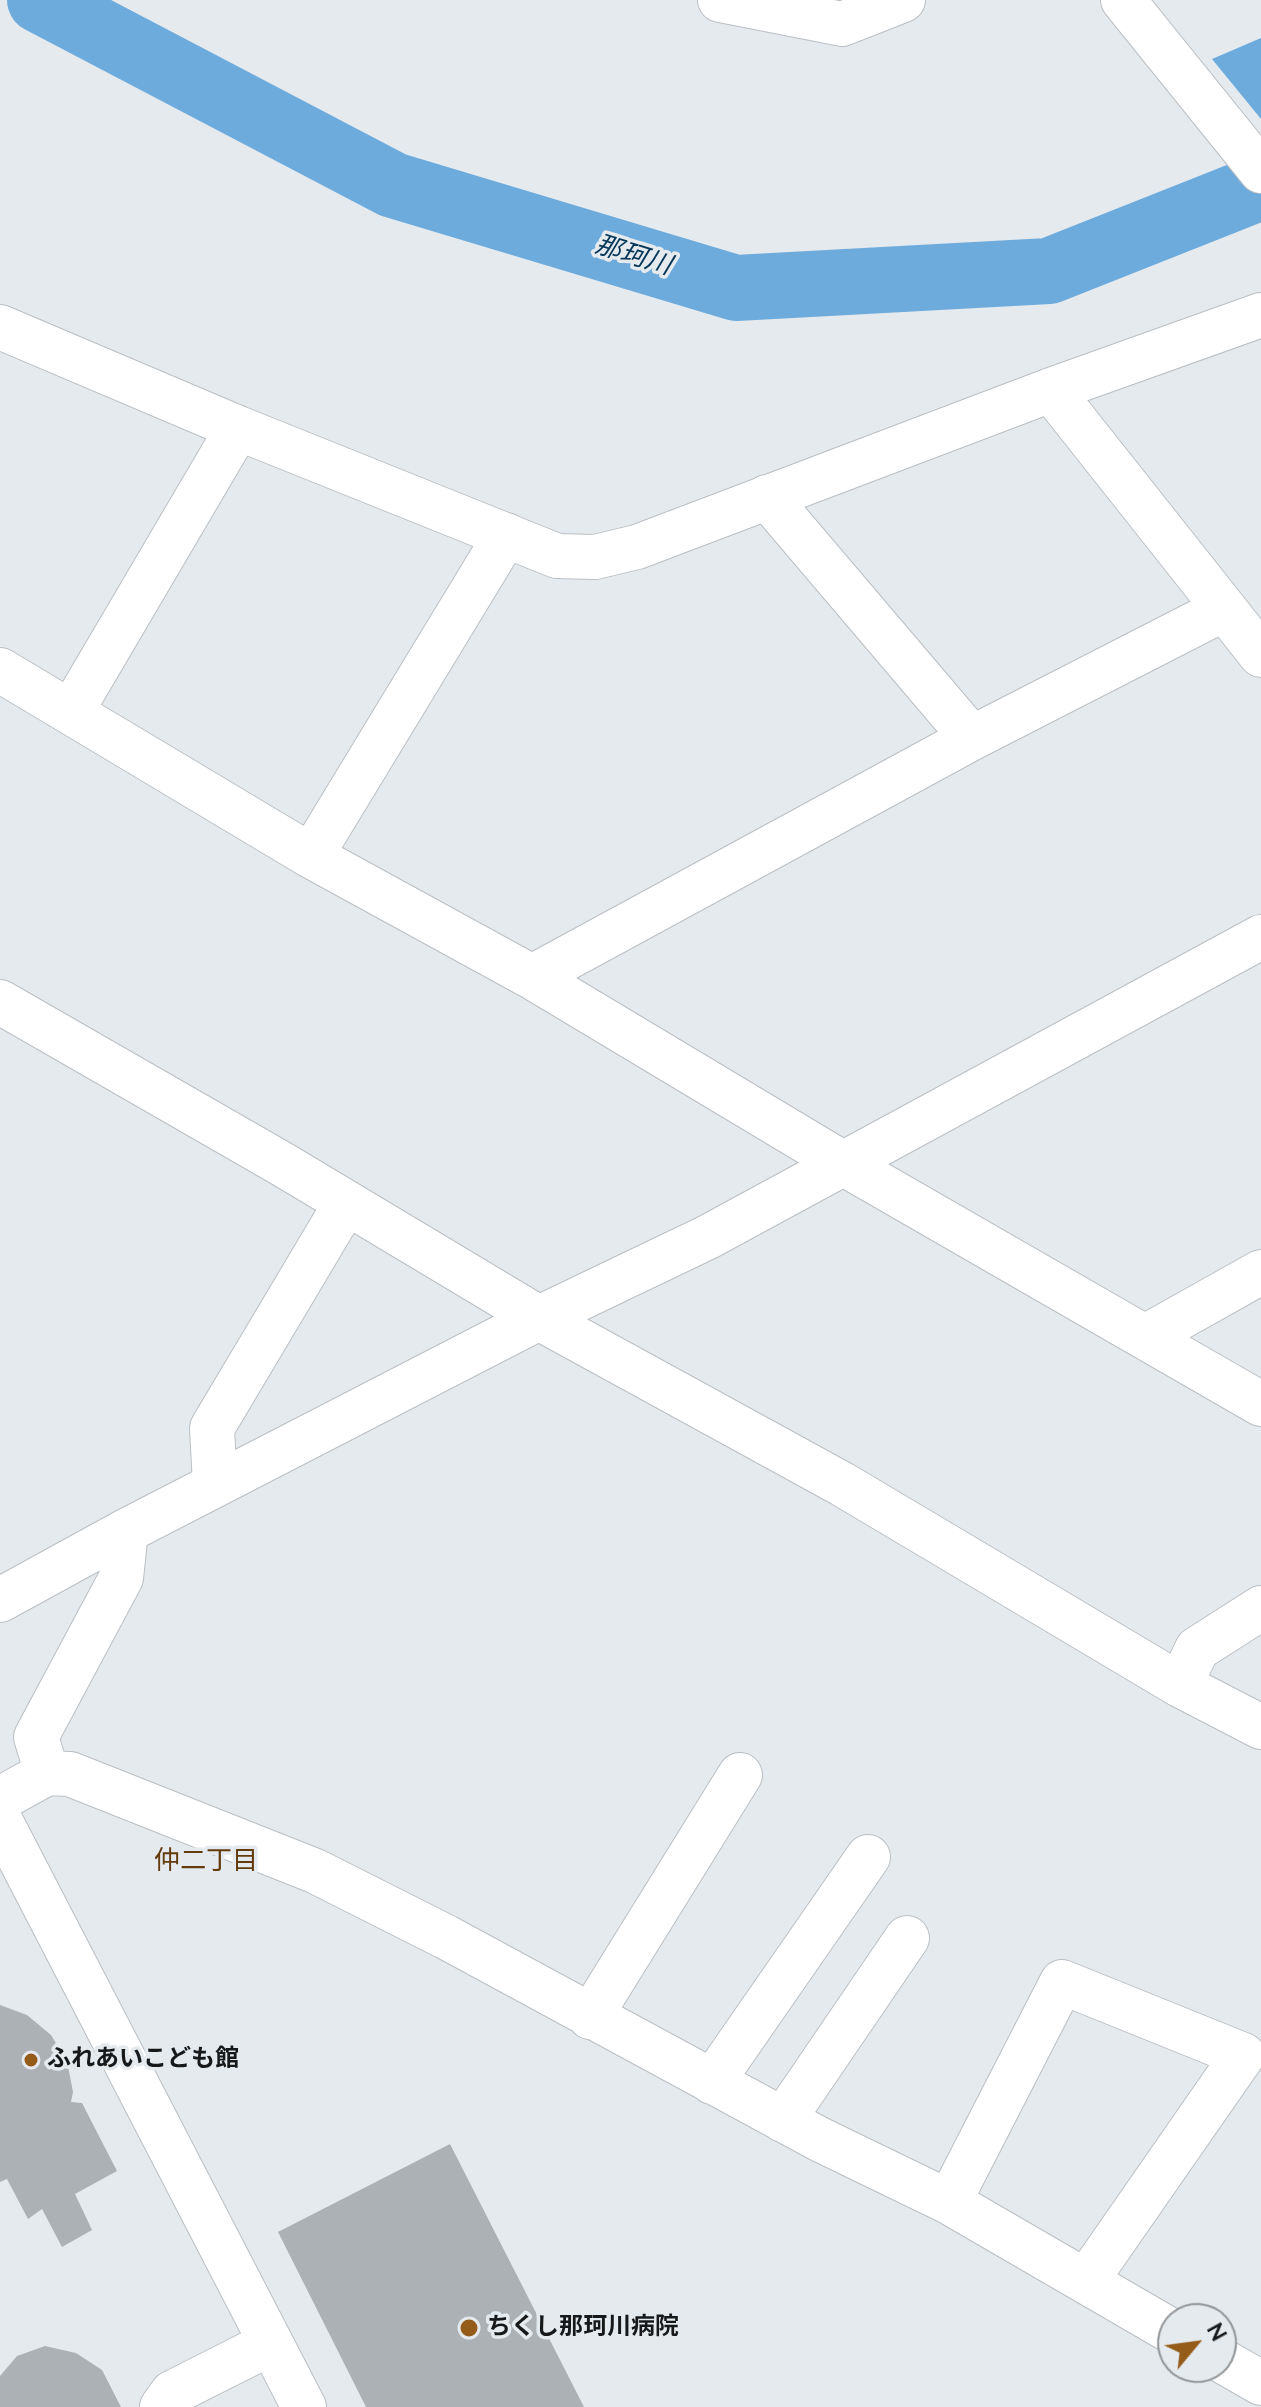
<!DOCTYPE html>
<html>
<head>
<meta charset="utf-8">
<style>
  body { margin:0 }
  #map { position:relative; width:1261px; height:2407px; overflow:hidden; background:#e5eaee; font-family:"Nunito Sans",sans-serif }
  canvas { display:block }
  .north { position:absolute; left:1157px; top:2303px; width:80px; height:80px; box-sizing:border-box; background:#e5eaee; border:2px solid #929699; border-radius:50%; rotate:61deg; font-size:22px; font-weight:700; line-height:32px; text-align:center; color:#161819 }
  .north::after { content:''; display:block; margin:auto; width:28px; height:36px; background:#955c19; clip-path:polygon(50% 0,100% 100%,50% 72%,0 100%) }
</style>
</head>
<body>
<div id="map">
<canvas width="1261" height="2407"></canvas>
<div class="north">N</div>
</div>
<script>
const context = document.querySelector('canvas').getContext('2d');
context.lineJoin = 'round';
function fillPath(path, color) { context.fillStyle = color; context.fill(path, 'evenodd'); }
const shape = rows => new Path2D(rows.map(r => 'M' + r).join(''));
function trace(path, color, width, dash) { context.strokeStyle = color; context.lineWidth = width; context.lineCap = dash ? 'butt' : 'round'; context.setLineDash(dash || []); context.stroke(path); }
function label(font, color, halo, rows, align = 'center') {
  context.font = font + ' "Nunito Sans","Noto Sans JP",sans-serif'; context.lineWidth = 7; context.setLineDash([]); context.textBaseline = 'middle'; context.strokeStyle = halo; context.fillStyle = color; for (const [text, x, y, turn = 0] of rows) {
    context.save(); context.translate(x, y); context.rotate((+turn || 0) * Math.PI / 180); context.textAlign = isNaN(turn) ? turn : align; if (halo) context.strokeText(text, 0, 0); context.fillText(text, 0, 0); context.restore();
  }
}
const water = shape([
  [1261,38,1261,119,1212,59]
]);
const river = shape([
  [40,0,393,185,736,288,1049,271,1261,187]
]);
const building = shape([
  [0,2005,27,2015,51,2035,67,2061,73,2092,71,2102,82,2103,117,2171,75,2194,92,2230,62,2247,42,2209,28,2219,7,2179,0,2182],
  [450,2144,584,2407,366,2407,278,2232],
  [45,2346,76,2353,102,2370,121,2407,0,2407,0,2376,17,2356]
]);
const minor = shape([
  [720,0,842,24,903,0],
  [1123,0,1261,171],
  [0,327,238,428,71,712],
  [1051,390,1261,655],
  [238,428,557,556,595,557,637,547,1051,390,1261,315],
  [767,497,972,738],
  [0,670,311,856,532,977,844,1164,1261,1404],
  [311,856,506,535],
  [532,977,972,738,1224,609],
  [0,1002,282,1164,539,1318,842,1484,1180,1685,1261,1727],
  [1147,1336,1261,1272],
  [215,1485,212,1428,346,1203],
  [0,1600,126,1531,539,1318,708,1237,1261,937],
  [1180,1685,1197,1649,1261,1608],
  [47,1773,70,1774,315,1871,446,1937,819,2139,949,2202,1173,2332],
  [0,1799,47,1773,36,1737,121,1578,126,1531],
  [0,1820,304,2407],
  [590,2017,740,1775],
  [712,2082,868,1857],
  [783,2120,907,1938],
  [949,2202,1062,1982,1243,2055,1086,2281],
  [1221,2360,1261,2383],
  [162,2407,172,2393,271,2343]
]);
const markers = [
  [31,2060,8,"#955c19"],
  [469,2328,10,"#955c19"]
];
const poiNames = [
  ["ふれあいこども館",47,2060],
  ["ちくし那珂川病院",487,2328]
];
const waterNames = [
  ["那珂川",633,257,17]
];
const neighbourhoodNames = [
  ["仲二丁目",206,1863]
];
fillPath(water, '#6eabdd');
trace(river, '#6eabdd', 66);
fillPath(building, '#acb1b6');
trace(minor, '#babfc4', 46);
trace(minor, '#fff', 44);
for (const [x, y, r, color] of markers) { const dot = new Path2D(); dot.arc(x, y, r, 0, 2 * Math.PI); context.fillStyle = color; context.fill(dot); trace(dot, '#e5eaee', 3); }
label('bold 24px', '#161819', '#e5eaee', poiNames, 'left');
label('italic 26px', '#063759', '#e5eaee', waterNames);
label('26px', '#633b0d', '#e5eaee', neighbourhoodNames);
</script>
</body>
</html>
